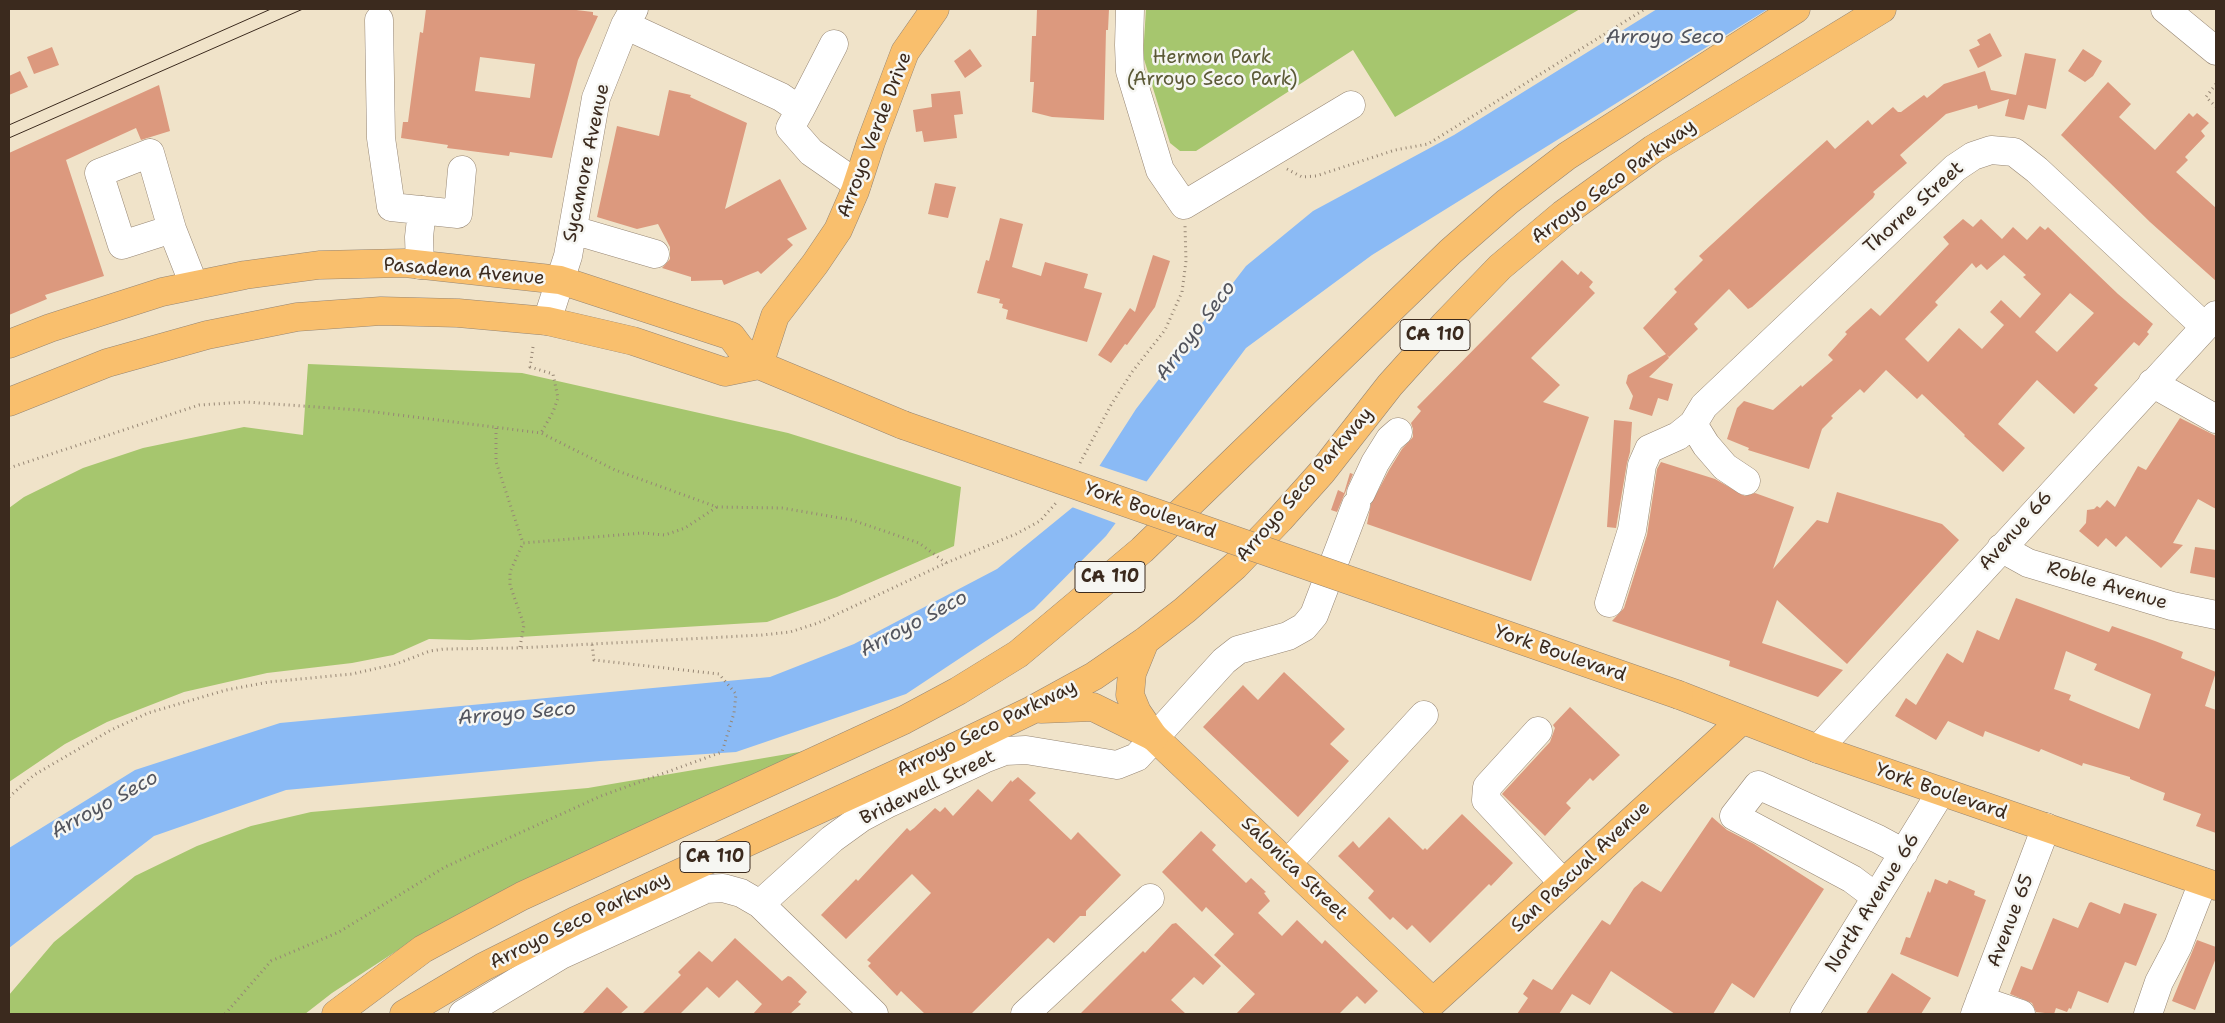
<!DOCTYPE html>
<html>
<head>
<meta charset="utf-8">
<style>
  body { margin:0 }
  #map { position:relative; width:2225px; height:1023px; overflow:hidden; background:#f0e3c9; font-family:"Shantell Sans",sans-serif }
  canvas { display:block }
  .frame { position:absolute; inset:0; border:10px solid #3b2a1e; pointer-events:none }
</style>
</head>
<body>
<div id="map">
<canvas width="2225" height="1023"></canvas>
<div class="frame"></div>
</div>
<script>
const context = document.querySelector('canvas').getContext('2d');
context.lineJoin = 'round';
function fillPath(path, color) { context.fillStyle = color; context.fill(path, 'evenodd'); }
const shape = rows => new Path2D(rows.map(r => 'M' + r).join(''));
function trace(path, color, width, dash) { context.strokeStyle = color; context.lineWidth = width; context.lineCap = dash ? 'butt' : 'round'; context.setLineDash(dash || []); context.stroke(path); }
function label(font, color, halo, rows, align = 'center') {
  context.font = font + ' "Shantell Sans",sans-serif'; context.lineWidth = 5; context.setLineDash([]); context.textBaseline = 'middle'; context.strokeStyle = halo; context.fillStyle = color; for (const [text, x, y, turn = 0] of rows) {
    context.save(); context.translate(x, y); context.rotate((+turn || 0) * Math.PI / 180); context.textAlign = isNaN(turn) ? turn : align; if (halo) context.strokeText(text, 0, 0); context.fillText(text, 0, 0); context.restore();
  }
}
const green = shape([
  [1146,9,1580,9,1395,117,1353,50,1196,151,1180,151,1170,143,1143,56],
  [308,364,522,373,788,433,961,487,954,546,837,597,767,622,470,640,429,639,393,655,352,663,267,673,184,692,107,722,65,744,9,782,9,508,24,497,83,468,143,448,244,427,303,435],
  [817,749,418,937,332,993,305,1014,9,1014,9,995,54,942,135,876,197,846,251,826,311,812,588,788]
]);
const water = shape([
  [1657,9,1768,9,1372,255,1246,348,1106,536,1034,609,906,694,736,752,600,761,286,790,154,836,9,948,9,848,135,770,280,723,770,677,854,644,997,569,1073,507,1136,409,1246,266,1313,211,1454,135]
]);
const pier = shape([
  [1097,465,1148,482,1118,524,1069,506]
]);
const building = shape([
  [426,9,568,9,593,12,593,15,598,16,578,60,552,158,510,152,509,156,463,150,447,148,448,145,401,138,403,122,408,122,420,32,423,33],
  [480,57,535,64,530,98,475,91],
  [1037,9,1109,9,1108,30,1106,30,1104,120,1052,117,1032,112,1034,82,1030,82,1032,36,1036,36],
  [1990,33,2002,56,1978,68,1969,50,1980,45,1977,40],
  [52,47,59,65,34,74,27,57],
  [970,49,982,66,965,78,954,61],
  [2083,49,2102,61,2093,76,2085,82,2068,71],
  [2025,53,2056,59,2046,109,2028,105,2024,120,2005,116,2009,99,1978,109,1977,105,1946,114,1900,155,1907,163,1873,192,1875,194,1873,198,1752,307,1748,309,1729,289,1694,324,1698,329,1669,357,1667,355,1669,358,1649,377,1673,384,1668,401,1658,398,1652,416,1629,409,1633,396,1626,383,1628,375,1666,354,1643,328,1677,292,1674,289,1703,260,1699,256,1760,200,1827,140,1835,149,1868,120,1872,125,1893,107,1898,112,1901,112,1924,95,1927,98,1944,84,1985,71,1991,90,2016,95],
  [20,71,28,87,9,95,9,76],
  [2108,82,2131,104,2119,117,2155,150,2189,113,2193,117,2197,113,2209,123,2201,131,2205,136,2185,157,2188,160,2176,172,2216,208,2216,281,2150,222,2061,135],
  [159,85,170,131,141,140,136,128,66,160,104,276,45,295,47,299,9,315,9,153],
  [669,90,691,95,690,97,747,123,725,209,780,179,807,229,787,239,793,245,761,274,758,271,724,285,722,280,691,281,691,277,662,268,670,259,670,247,658,224,637,229,597,217,617,126,659,136],
  [960,91,963,114,954,115,957,138,924,142,922,131,916,132,913,110,932,107,931,94],
  [935,183,956,187,948,218,928,214],
  [1000,218,1023,224,1012,267,1041,276,1045,262,1088,274,1084,288,1102,293,1087,342,1006,319,1008,310,1002,308,1003,304,999,303,1000,299,977,293,986,260,989,261],
  [1963,219,1973,227,1981,219,2002,239,2013,227,2027,240,2040,226,2045,230,2048,227,2118,294,2153,324,2147,332,2149,334,2139,346,2134,342,2094,385,2098,388,2074,414,2037,380,1998,424,2025,448,2003,472,1964,436,1965,435,1922,394,1917,399,1886,370,1864,393,1860,389,1831,416,1833,418,1822,429,1809,469,1748,450,1749,448,1727,439,1737,408,1744,401,1773,410,1801,385,1802,387,1833,360,1828,355,1847,334,1845,332,1871,308,1880,316,1949,244,1943,237],
  [2004,255,2026,275,2023,277,2041,294,2020,318,2001,300,1990,312,2004,325,1982,349,1959,328,1928,362,1905,339,1938,305,1935,302,1972,263,1976,268,1981,264,1987,270],
  [2070,293,2094,313,2057,352,2035,332],
  [1153,255,1170,261,1155,307,1127,345,1125,344,1111,363,1098,355,1130,308,1135,312],
  [1562,260,1578,275,1581,271,1593,282,1589,287,1595,293,1531,358,1560,385,1543,402,1589,417,1531,581,1367,524,1371,504,1389,470,1402,449,1413,437,1413,429,1411,423,1421,411,1417,407],
  [2180,418,2216,436,2216,509,2198,499,2173,543,2183,545,2161,568,2126,536,2116,547,2106,538,2098,547,2079,531,2086,523,2087,510,2094,509,2097,506,2100,508,2107,500,2115,507,2138,466,2146,470],
  [1614,420,1632,422,1630,452,1627,463,1616,528,1607,527],
  [1661,462,1715,479,1745,496,1755,493,1794,507,1773,569,1817,520,1828,523,1837,492,1942,524,1959,540,1847,664,1777,600,1762,643,1843,670,1818,697,1729,666,1730,661,1612,621,1624,608,1647,535,1657,469],
  [1350,473,1353,474,1337,512,1331,510,1338,490,1344,493],
  [2195,547,2216,550,2216,578,2190,573],
  [2016,598,2109,632,2112,626,2155,641,2183,652,2181,658,2216,672,2205,706,2216,710,2216,833,2196,826,2201,814,2163,800,2165,793,2130,779,2130,777,2083,763,2082,766,2041,749,2039,752,1985,731,1983,737,1948,721,1936,740,1895,716,1906,698,1916,705,1947,653,1963,663,1977,630,1999,640],
  [2066,651,2097,664,2094,670,2151,694,2139,729,2069,700,2071,695,2054,689],
  [1284,672,1345,729,1330,744,1349,761,1298,817,1203,727,1243,685,1258,700],
  [1570,707,1620,755,1593,781,1590,778,1566,803,1571,808,1545,836,1502,794,1550,742,1555,728,1553,725],
  [1018,777,1036,793,1029,800,1071,840,1078,832,1121,875,1086,911,1086,916,1080,916,1054,943,1048,938,971,1014,925,1014,901,991,897,996,868,966,871,963,867,960,931,893,912,874,846,939,821,915,856,879,858,881,907,828,910,831,914,828,935,808,940,812,945,807,953,816,978,789,992,802,1011,780,1012,782],
  [1462,814,1513,863,1491,886,1489,884,1430,943,1412,925,1407,930,1393,917,1390,920,1368,898,1374,891,1338,856,1353,841,1359,848,1389,817,1423,850,1425,848,1427,850],
  [1712,817,1727,830,1754,844,1824,889,1754,998,1732,983,1713,1014,1675,1014,1611,971,1590,1005,1572,994,1559,1014,1517,1014,1528,998,1523,994,1533,979,1552,990,1602,920,1610,925,1634,888,1642,881,1661,892],
  [1201,831,1216,845,1212,850,1246,883,1251,878,1266,892,1264,893,1270,901,1258,913,1282,936,1297,920,1322,944,1325,940,1378,991,1365,1004,1357,996,1339,1014,1236,1014,1255,994,1214,955,1234,934,1206,907,1202,912,1162,872],
  [1935,879,1947,884,1949,880,1975,891,1974,895,1986,900,1958,977,1900,954,1906,937,1910,938,1928,891,1930,893],
  [2091,902,2120,914,2124,903,2157,914,2136,966,2125,962,2108,1003,2078,991,2071,1009,2069,1008,2067,1012,2056,1008,2054,1014,2036,1012,2032,1003,2010,994,2021,966,2032,970,2053,918,2078,928,2089,903],
  [1176,923,1221,966,1203,985,1194,977,1171,1000,1186,1014,1080,1014,1143,951,1145,953,1172,924],
  [735,938,782,981,788,976,791,977,807,992,798,1002,801,1004,790,1014,753,1014,762,1004,737,980,719,998,707,987,680,1014,642,1014,681,975,678,972,699,951,712,962],
  [2197,940,2216,947,2216,958,2195,1010,2172,1001],
  [1892,973,1931,998,1921,1014,1866,1014],
  [607,987,628,1007,620,1014,582,1014]
]);
const path = shape([
  [2216,84,2206,97,2216,107],
  [1287,169,1302,177,1316,176,1395,150,1428,144,1645,9],
  [533,347,530,367,553,374,558,398,553,412,541,433],
  [496,428,496,462,523,543],
  [1080,463,1111,405,1132,372,1165,330,1182,292,1186,261,1185,226],
  [9,468,199,405,246,402,359,410,541,433,615,470,717,507,782,508,852,520,919,543,946,563],
  [520,647,524,625,510,585,510,572,523,543,642,533,665,535,685,528,717,507],
  [9,797,34,775,111,730,148,713,226,690,269,682,352,674,396,664,430,651,444,649,518,648,762,635,790,632,818,623,946,563,1016,534,1040,521,1056,503],
  [225,1014,271,961,339,932,445,867,601,796,722,752,734,713,736,694,719,674,594,660,592,644]
]);
const minor = shape([
  [1130,9,1129,45,1130,71,1160,170,1184,205,1351,105],
  [2165,9,2216,51],
  [379,20,381,138,391,207,458,214,462,170],
  [625,25,781,97,800,110,790,128,811,152,857,184],
  [800,110,834,44],
  [150,153,172,229,122,245,99,173,150,153],
  [172,229,194,285],
  [573,230,655,254],
  [420,265,419,237,422,210],
  [547,321,568,256,596,98,625,25,634,9],
  [2152,383,2216,419],
  [1693,424,1706,445,1725,467,1746,481],
  [1361,493,1375,463,1390,439,1398,432],
  [2001,548,2028,563,2172,606,2216,615],
  [1609,603,1632,530,1642,465,1649,449,1678,436,1693,424,1704,406,1955,168,1973,156,1991,150,2014,152,2037,170,2204,326],
  [1538,731,1487,787,1486,800,1563,883],
  [1818,749,2216,315],
  [1288,863,1424,715],
  [1876,897,1852,879,1734,816,1758,785,1878,839,1904,853],
  [760,904,874,1014],
  [1980,1000,2021,1014],
  [463,1014,561,955,706,889,723,888,741,893,760,904,832,839,861,818,889,803,984,759,1005,751,1026,750,1117,765,1137,757,1224,661,1238,650,1288,636,1304,627,1314,615,1356,505],
  [1025,1014,1150,898],
  [1804,1014,1941,792],
  [1975,1014,2046,827],
  [2148,1014,2159,982,2178,946,2203,882]
]);
const major = shape([
  [9,344,50,328,162,292,245,275,319,265,405,263,560,280,731,336,740,348,759,365,903,425],
  [759,365,775,316,815,264,838,230,855,191,871,142,905,52,935,9],
  [9,402,107,363,207,335,297,317,381,311,458,313,547,321,633,341,725,372,759,365],
  [1679,695,1818,749,2216,886],
  [1154,737,1433,1002,1742,720]
]);
const highway = shape([
  [1145,641,1132,673,1130,695,1137,712,1154,737],
  [1041,709,1093,707,1154,737],
  [336,1014,423,949,522,896,904,720,958,691,1018,654,1142,550,1450,252,1507,202,1567,156,1796,9],
  [404,1014,483,967,575,921,953,748,1032,710,1094,676,1145,641,1185,610,1235,566,1280,519,1322,472,1390,385,1445,324,1500,267,1563,214,1653,149,1882,9]
]);
const tram = shape([
  [9,125,271,9],
  [9,138,303,9]
]);
const majorBridge = shape([
  [903,425,1679,695]
]);
const shields = [
  [1435,335,70],
  [1110,577,70],
  [715,857,70]
];
const shieldNames = [
  ["CA 110",1435,335],
  ["CA 110",1110,577],
  ["CA 110",715,857]
];
const parkNames = [
  ["Hermon Park",1212,58],
  ["(Arroyo Seco Park)",1212,80]
];
const streetNames = [
  ["Arroyo Verde Drive",875,135,-69],
  ["Sycamore Avenue",587,163,-78],
  ["Arroyo Seco Parkway",1614,182,-36],
  ["Thorne Street",1914,208,-42],
  ["Pasadena Avenue",464,272,5],
  ["Arroyo Seco Parkway",1305,485,-49],
  ["York Boulevard",1150,511,19],
  ["Avenue 66",2016,531,-48],
  ["Roble Avenue",2107,586,17],
  ["York Boulevard",1560,654,19],
  ["Arroyo Seco Parkway",987,729,-26],
  ["Bridewell Street",928,788,-26],
  ["York Boulevard",1941,792,19],
  ["San Pascual Avenue",1581,867,-43],
  ["Salonica Street",1294,869,44],
  ["North Avenue 66",1873,903,-58],
  ["Arroyo Seco Parkway",580,921,-26],
  ["Avenue 65",2011,921,-69]
];
const waterNames = [
  ["Arroyo Seco",1665,38],
  ["Arroyo Seco",1196,331,-53],
  ["Arroyo Seco",914,624,-28],
  ["Arroyo Seco",517,714,-5],
  ["Arroyo Seco",105,805,-29]
];
fillPath(green, '#a6c66e');
fillPath(water, '#8abaf5');
fillPath(pier, '#f0e3c9');
fillPath(building, '#dc997e');
trace(minor, '#968674', 29);
trace(major, '#968674', 29);
trace(highway, '#968674', 29);
trace(path, '#968674', 3, [1, 4]);
trace(minor, '#fff', 28);
trace(major, '#f9bf6d', 28);
trace(highway, '#f9bf6d', 28);
trace(tram, '#3b2a1e', 1);
trace(majorBridge, '#968674', 29, []);
trace(majorBridge, '#f9bf6d', 28);
for (const [x, y, w] of shields) { const box = new Path2D(); box.roundRect(x - w / 2, y - 15.5, w, 31, 4); context.fillStyle = '#f6f6f2'; context.fill(box); trace(box, '#3b2a1e', 1); }
label('bold 18px', '#3b2a1e', null, shieldNames);
label('19px', '#5b5936', '#f6f6f2', parkNames);
label('19px', '#3b2a1e', '#f6f6f2', streetNames);
label('italic 20px', '#53555e', '#f6f6f2', waterNames);
</script>
</body>
</html>
